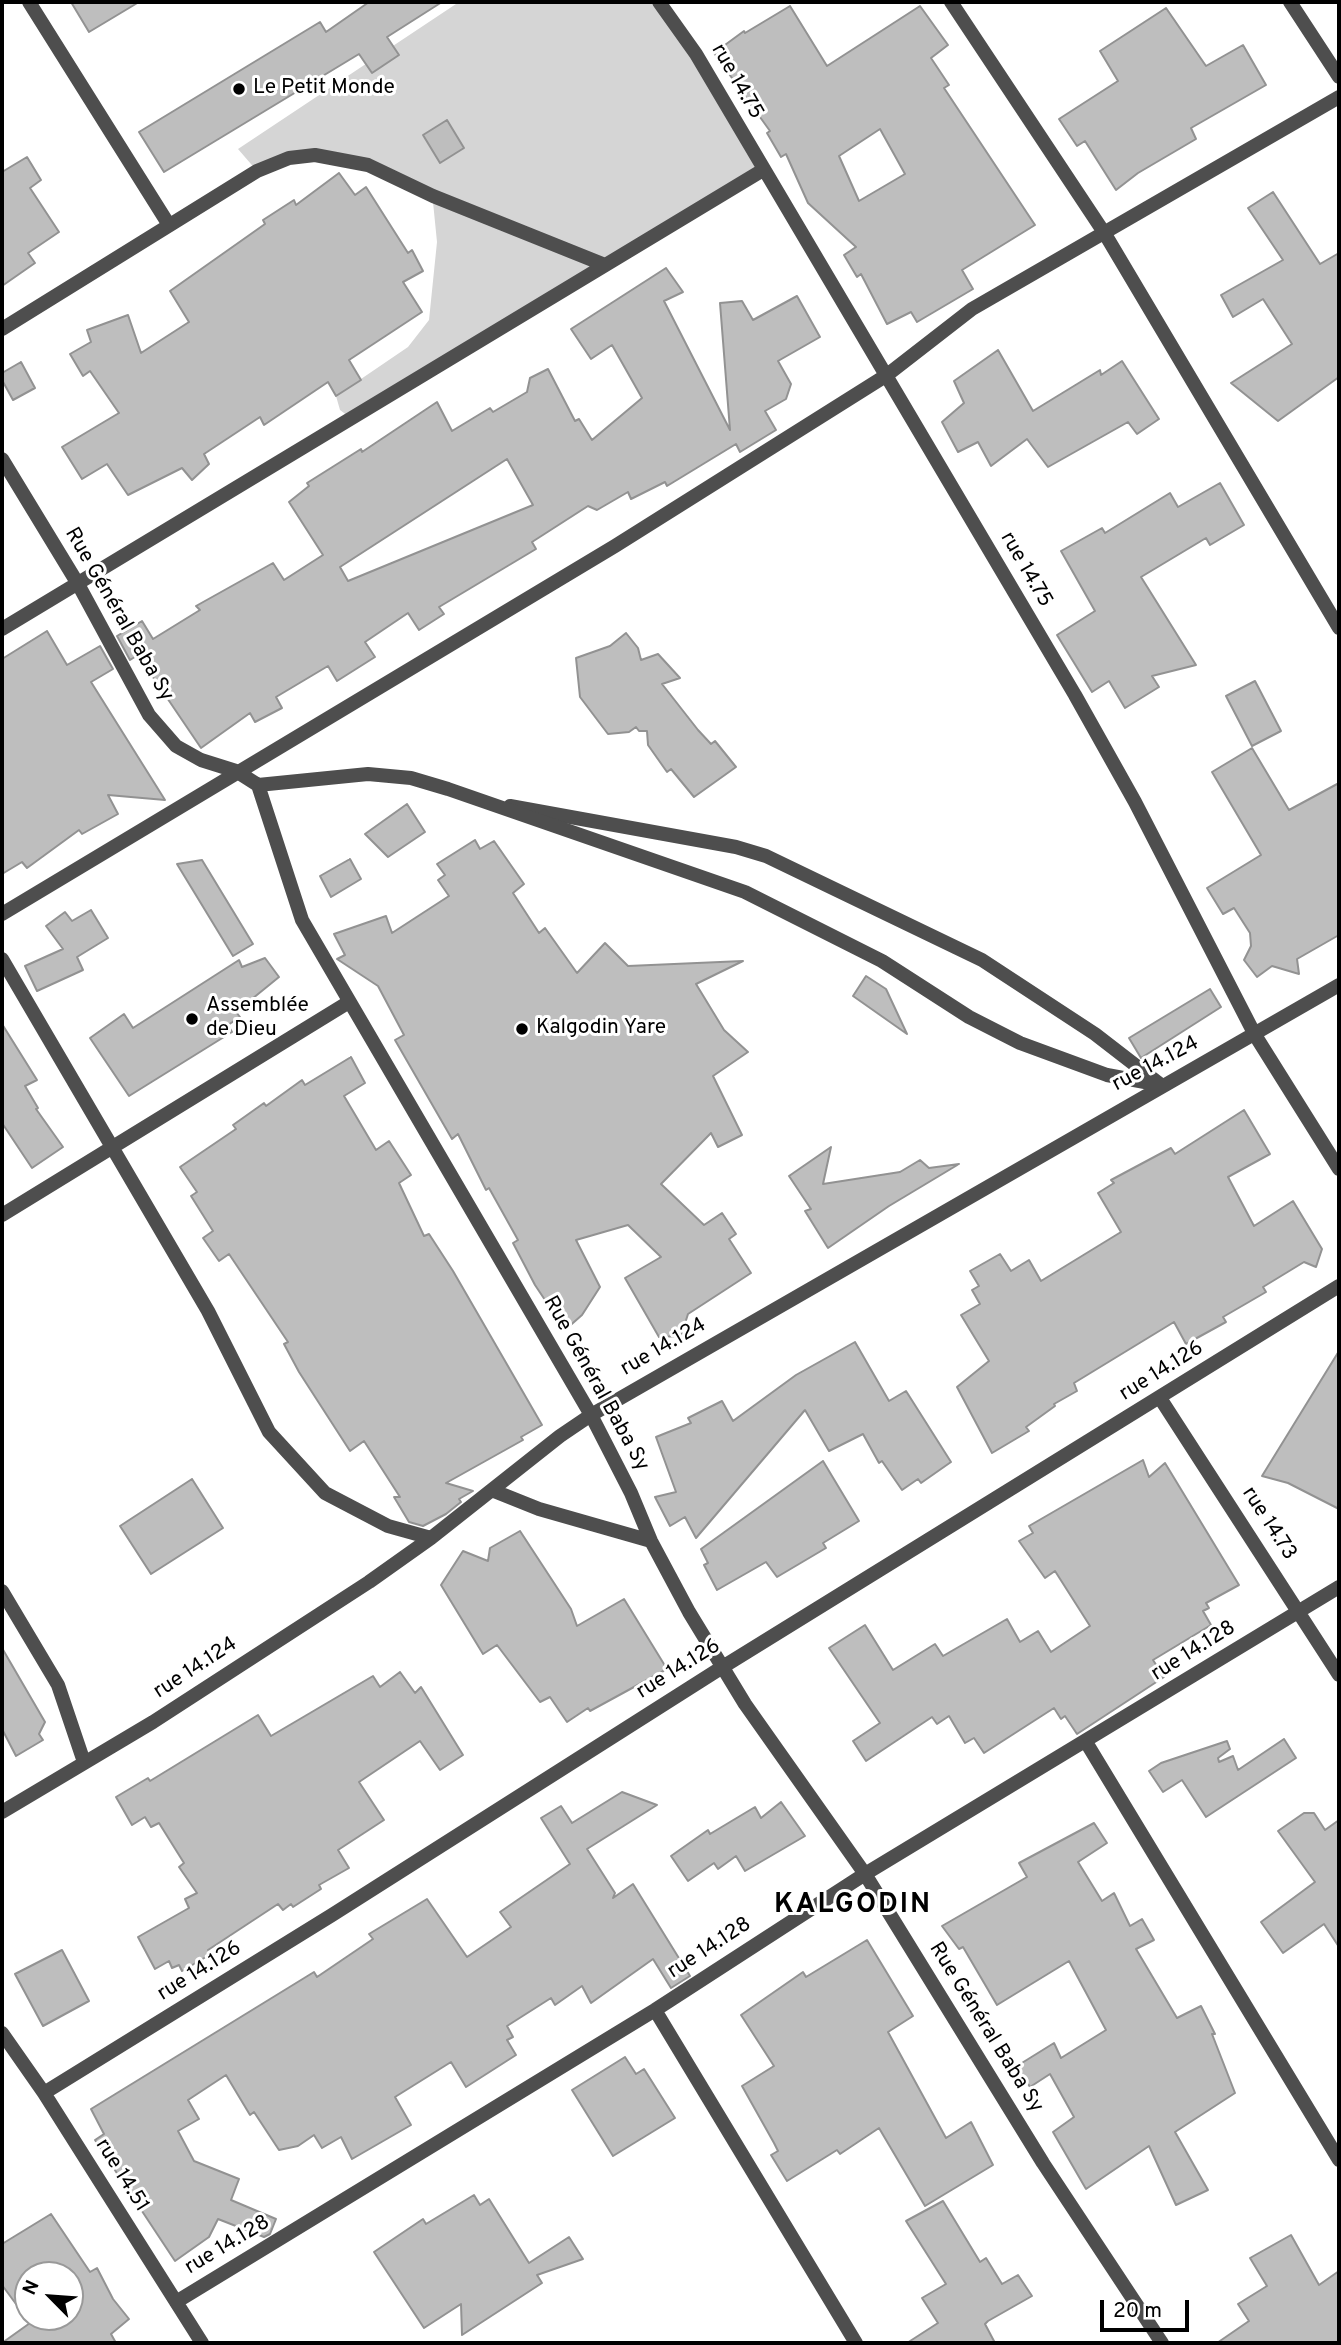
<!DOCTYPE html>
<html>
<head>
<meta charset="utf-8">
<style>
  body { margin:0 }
  #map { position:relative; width:1341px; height:2345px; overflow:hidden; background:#fff; font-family:Overpass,sans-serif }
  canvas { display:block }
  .frame { position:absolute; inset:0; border:4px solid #000; pointer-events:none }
  .north { position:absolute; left:14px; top:2261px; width:70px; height:70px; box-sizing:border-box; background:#fff; border:2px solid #999; border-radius:50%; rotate:295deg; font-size:19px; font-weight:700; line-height:28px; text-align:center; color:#000 }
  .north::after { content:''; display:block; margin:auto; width:24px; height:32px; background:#000; clip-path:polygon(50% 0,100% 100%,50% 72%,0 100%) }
  .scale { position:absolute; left:1100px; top:2300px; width:89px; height:32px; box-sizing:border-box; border:4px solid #000; border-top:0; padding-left:9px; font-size:21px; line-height:24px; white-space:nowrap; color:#000; -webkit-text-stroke:5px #fff; paint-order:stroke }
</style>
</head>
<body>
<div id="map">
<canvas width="1341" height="2345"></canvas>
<div class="frame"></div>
<div class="north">N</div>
<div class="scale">20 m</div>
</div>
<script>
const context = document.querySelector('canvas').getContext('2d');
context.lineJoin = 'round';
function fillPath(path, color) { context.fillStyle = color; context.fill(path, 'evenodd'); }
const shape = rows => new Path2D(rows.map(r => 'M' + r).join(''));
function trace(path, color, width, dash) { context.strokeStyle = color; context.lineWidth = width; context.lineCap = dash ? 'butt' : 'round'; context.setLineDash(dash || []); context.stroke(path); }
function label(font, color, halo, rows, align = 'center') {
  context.font = font + ' Overpass,sans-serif'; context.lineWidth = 6; context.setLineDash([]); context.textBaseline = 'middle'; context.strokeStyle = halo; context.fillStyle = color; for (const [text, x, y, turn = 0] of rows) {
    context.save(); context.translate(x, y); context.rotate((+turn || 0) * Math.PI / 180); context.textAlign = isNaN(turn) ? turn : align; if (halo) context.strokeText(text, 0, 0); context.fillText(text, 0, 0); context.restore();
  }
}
const green = shape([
  [459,2,650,2,696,54,761,166,348,416,340,410,336,396,408,347,429,320,437,242,432,192,335,154,257,171,238,149]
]);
const building = shape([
  [71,2,139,2,89,32,71,2],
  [369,2,442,2,387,37,399,55,372,73,359,54,164,172,139,132,320,22,326,32,369,2],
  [790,6,827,66,920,6,948,45,931,58,949,85,944,88,1035,225,962,270,973,289,917,322,911,312,887,324,861,274,857,277,844,255,856,247,808,203,786,154,781,157,767,133,770,131,714,53,744,31,745,33,790,6],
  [880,129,905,174,859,201,839,156,880,129],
  [1166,8,1206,66,1243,45,1266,85,1191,128,1196,139,1138,173,1116,190,1085,141,1077,146,1059,119,1118,81,1100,51,1166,8],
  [447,120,464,148,440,163,423,135,447,120],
  [27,157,41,180,30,188,59,232,28,253,35,263,2,286,2,172,27,157],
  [339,173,355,195,366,187,408,253,412,250,423,271,403,282,422,312,349,360,361,380,336,396,328,382,264,425,260,417,204,454,209,464,192,480,182,468,128,495,107,464,82,479,62,447,119,413,90,371,83,376,70,354,91,342,87,330,128,315,141,353,189,322,170,291,265,224,263,220,294,200,296,205,339,173],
  [1273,192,1320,264,1339,253,1339,377,1278,421,1231,383,1292,344,1263,299,1233,317,1221,295,1283,260,1248,208,1273,192],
  [666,268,683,292,664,301,730,430,720,303,742,301,753,320,797,296,820,337,778,361,791,384,786,399,765,411,776,430,740,452,736,444,667,486,665,482,631,499,628,492,597,510,588,506,532,542,536,549,439,607,444,614,419,630,408,613,365,642,375,657,337,681,328,666,276,697,282,708,255,722,250,713,201,748,138,655,130,660,117,636,142,621,153,639,200,610,196,606,273,563,284,580,323,555,289,502,309,486,307,483,361,449,362,452,437,402,452,431,490,408,493,412,527,392,530,378,548,369,575,421,579,419,592,440,642,398,612,345,591,359,571,329,666,268],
  [507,459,533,505,348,581,340,567,507,459],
  [998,350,1033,411,1100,370,1101,375,1122,361,1159,419,1137,434,1128,422,1048,467,1027,439,991,466,978,442,958,452,942,422,964,403,954,381,998,350],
  [21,362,35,388,13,400,2,380,2,373,21,362],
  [1220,483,1244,525,1210,545,1206,538,1141,577,1196,665,1152,676,1159,687,1125,708,1109,681,1092,692,1057,635,1095,611,1061,551,1102,528,1105,533,1170,493,1178,507,1220,483],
  [47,631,67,665,100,646,113,669,91,682,165,800,108,795,118,814,82,834,79,830,27,868,22,862,2,874,2,659,47,631],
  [626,633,638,648,641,660,658,654,680,678,662,684,698,730,711,744,715,741,736,767,694,797,671,769,667,772,648,745,647,731,639,731,636,727,629,732,608,734,580,697,576,658,610,646,626,633],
  [1255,681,1281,731,1252,746,1226,696,1255,681],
  [1252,748,1289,810,1339,783,1339,935,1297,959,1299,974,1272,966,1257,977,1244,960,1251,946,1250,933,1234,908,1223,914,1207,888,1261,855,1212,772,1252,748],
  [407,804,425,832,388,857,365,834,407,804],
  [475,840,480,849,494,841,524,884,513,893,539,933,545,928,577,973,605,943,628,966,743,961,696,984,724,1030,748,1052,713,1076,742,1135,718,1147,711,1133,661,1184,704,1225,722,1213,736,1234,729,1239,751,1273,688,1314,681,1336,659,1337,625,1278,661,1257,628,1225,576,1240,600,1287,582,1315,565,1330,535,1285,513,1243,518,1240,489,1188,486,1190,458,1134,452,1139,395,1040,404,1035,378,986,337,959,345,955,334,934,386,916,392,933,449,896,438,880,445,875,437,864,475,840],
  [350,859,361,879,331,897,320,876,350,859],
  [202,860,253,944,233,956,177,864,202,860],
  [91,910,108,938,77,957,83,970,37,991,25,966,63,949,46,926,65,912,72,921,91,910],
  [265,958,279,977,236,1012,240,1017,228,1025,232,1032,129,1096,90,1038,124,1014,133,1028,239,960,242,967,265,958],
  [866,976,886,989,907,1034,853,996,866,976],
  [1210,989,1221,1007,1141,1058,1129,1038,1210,989],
  [2,1024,37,1080,25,1086,38,1108,36,1109,63,1147,32,1168,2,1123,2,1024],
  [351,1057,365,1083,344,1096,376,1150,389,1141,411,1175,399,1183,424,1236,429,1234,453,1271,542,1425,521,1437,523,1440,446,1483,473,1491,459,1499,461,1502,446,1514,423,1526,409,1522,394,1497,400,1497,364,1441,350,1451,299,1372,284,1344,288,1342,229,1254,219,1261,203,1238,213,1231,191,1196,197,1192,180,1167,236,1129,233,1125,264,1103,266,1106,302,1080,305,1085,351,1057],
  [1244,1110,1270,1154,1228,1177,1254,1226,1293,1201,1322,1249,1316,1267,1304,1262,1263,1287,1266,1292,1223,1317,1226,1322,1186,1344,1174,1322,1074,1383,1077,1391,1054,1404,1055,1406,1026,1427,1029,1431,992,1453,957,1387,989,1361,961,1315,980,1304,972,1290,979,1286,970,1271,1000,1254,1011,1271,1029,1260,1041,1281,1121,1232,1098,1193,1114,1183,1111,1180,1171,1148,1175,1154,1244,1110],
  [831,1147,823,1184,900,1172,920,1160,929,1168,959,1164,889,1206,828,1248,805,1211,811,1209,789,1176,831,1147],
  [855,1342,889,1401,906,1391,951,1462,921,1483,918,1479,902,1490,882,1461,879,1463,863,1434,829,1451,805,1410,696,1538,685,1517,670,1526,655,1497,676,1492,656,1437,691,1423,688,1418,722,1401,733,1421,796,1375,855,1342],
  [1339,1351,1339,1509,1288,1483,1262,1476,1339,1351],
  [1143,1460,1149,1477,1165,1463,1239,1585,1206,1603,1209,1608,1203,1611,1211,1625,1153,1660,1164,1677,1077,1734,1065,1716,1061,1719,1054,1708,984,1753,974,1738,965,1743,949,1716,937,1724,932,1717,866,1761,853,1741,880,1723,829,1648,865,1625,893,1670,935,1644,943,1656,1007,1619,1020,1642,1038,1631,1051,1652,1090,1626,1055,1571,1045,1578,1019,1541,1033,1533,1029,1526,1143,1460],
  [823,1461,859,1521,823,1543,826,1548,777,1577,766,1562,717,1590,704,1565,708,1563,701,1549,823,1461],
  [192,1479,223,1528,151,1574,120,1526,192,1479],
  [520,1531,571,1609,577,1626,624,1599,667,1669,590,1711,588,1708,567,1722,550,1697,540,1702,497,1645,483,1654,441,1585,463,1551,488,1561,490,1548,520,1531],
  [2,1648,45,1722,39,1734,43,1740,16,1756,2,1729,2,1648],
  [400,1672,415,1693,421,1687,463,1755,440,1770,420,1741,359,1782,384,1820,338,1850,349,1868,319,1885,321,1889,293,1907,291,1904,283,1910,278,1904,208,1950,211,1954,182,1971,179,1965,172,1968,169,1961,155,1969,138,1937,189,1908,185,1899,197,1893,179,1867,184,1863,159,1823,151,1827,145,1817,132,1825,116,1797,148,1778,150,1781,258,1715,271,1736,373,1676,380,1687,400,1672],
  [1284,1739,1296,1758,1206,1817,1182,1780,1163,1792,1149,1771,1161,1763,1227,1741,1230,1749,1218,1758,1219,1762,1233,1756,1238,1770,1284,1739],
  [622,1792,657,1805,587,1849,615,1893,613,1898,633,1884,690,1976,671,1988,653,1959,591,2003,582,1986,555,2005,551,1998,507,2026,513,2037,507,2040,516,2055,466,2087,451,2062,395,2097,411,2125,352,2159,341,2137,322,2148,314,2135,298,2146,279,2150,254,2112,250,2115,226,2075,188,2100,199,2119,178,2131,194,2161,239,2179,231,2200,276,2219,270,2234,264,2237,218,2219,209,2237,175,2261,95,2140,104,2134,91,2109,314,1972,317,1977,373,1939,369,1934,427,1899,467,1957,511,1927,500,1912,570,1864,541,1818,561,1806,572,1823,622,1792],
  [781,1802,805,1836,745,1871,736,1856,718,1869,714,1863,688,1881,671,1856,708,1830,710,1834,755,1807,761,1818,781,1802],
  [1304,1813,1314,1813,1325,1830,1339,1820,1339,1947,1324,1924,1283,1953,1261,1922,1315,1882,1278,1831,1304,1813],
  [1094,1823,1107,1843,1078,1862,1102,1901,1114,1893,1130,1926,1142,1919,1154,1940,1136,1949,1177,2018,1201,2006,1215,2034,1212,2034,1235,2093,1175,2132,1208,2190,1176,2205,1149,2146,1086,2189,1053,2132,1074,2117,1050,2074,1030,2087,1017,2066,1054,2043,1061,2058,1106,2030,1069,1961,997,2005,963,1947,959,1949,942,1926,1027,1877,1019,1863,1094,1823],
  [867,1940,913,2016,888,2032,946,2138,971,2122,993,2165,925,2206,879,2128,840,2154,837,2150,787,2181,771,2155,778,2151,774,2143,742,2086,774,2066,741,2015,803,1972,806,1977,867,1940],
  [62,1950,89,2001,43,2026,15,1974,62,1950],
  [625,2057,636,2074,644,2069,675,2118,613,2156,572,2090,625,2057],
  [474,2195,480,2205,489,2199,529,2263,569,2237,583,2259,537,2275,542,2283,462,2335,461,2304,424,2328,374,2252,423,2219,426,2224,474,2195],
  [943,2201,980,2262,986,2258,1002,2284,1018,2275,1032,2296,988,2321,985,2324,995,2343,907,2343,938,2323,922,2298,946,2284,906,2221,943,2201],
  [51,2214,90,2272,97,2268,113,2299,129,2319,111,2334,116,2343,2,2343,30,2323,2,2285,2,2244,51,2214],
  [28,2275,70,2275,70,2317,28,2317,28,2275],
  [1291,2235,1319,2285,1339,2271,1339,2343,1217,2343,1249,2321,1238,2304,1267,2286,1250,2258,1291,2235]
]);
const service = shape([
  [510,806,736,847,766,856,982,960,1095,1034,1161,1085]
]);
const minor = shape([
  [29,2,169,225],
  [659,2,696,54,1075,695,1135,802,1255,1035,1339,1169],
  [951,2,1105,234,1339,628],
  [1290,2,1339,77],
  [2,329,257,171,289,158,315,155,368,165,433,196,605,265],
  [2,459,78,584,149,715,176,746,201,760,236,771,258,785,302,920,591,1415,631,1493,651,1541,689,1612,745,1704,865,1874,1043,2163,1162,2343],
  [2,629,763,170],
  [258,785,368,774,411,778,448,789,745,892,882,961,969,1017,1020,1043,1107,1075,1161,1085],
  [2,914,615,546,887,375,972,309,1339,97],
  [2,959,208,1311,269,1432,325,1493,388,1526,431,1538],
  [2,1215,349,1002],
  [1160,1398,1339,1675],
  [494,1491,539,1509,651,1541],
  [2,1591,58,1685,84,1762],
  [1086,1742,1339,2160],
  [2,1812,153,1722,369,1582,431,1538,560,1436,591,1415,1339,985],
  [655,2010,856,2343],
  [2,2033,44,2093,202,2343],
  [44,2093,332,1915,721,1668,1339,1286],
  [176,2302,655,2010,865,1874,1339,1587]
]);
const markers = [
  [239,89,7,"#000"],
  [192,1019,7,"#000"],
  [522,1029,7,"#000"]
];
const streetNames = [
  ["rue 14.75",736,82,60],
  ["rue 14.75",1025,570,60],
  ["Rue Général Baba Sy",118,615,60],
  ["rue 14.124",1156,1065,-28],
  ["rue 14.124",664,1348,-30],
  ["rue 14.126",1162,1372,-32],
  ["Rue Général Baba Sy",595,1384,61],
  ["rue 14.73",1268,1524,57],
  ["rue 14.128",1194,1652,-32],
  ["rue 14.124",196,1669,-33],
  ["rue 14.126",679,1670,-32],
  ["rue 14.128",710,1949,-33],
  ["rue 14.126",200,1972,-32],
  ["Rue Général Baba Sy",985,2028,58],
  ["rue 14.51",121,2176,58],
  ["rue 14.128",228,2246,-31]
];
const poiNames = [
  ["Le Petit Monde",253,89],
  ["Assemblée",206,1007],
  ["de Dieu",206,1031],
  ["Kalgodin Yare",536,1029]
];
const districtNames = [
  ["KALGODIN",853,1906]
];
fillPath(green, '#d5d5d5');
fillPath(building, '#bebebe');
trace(building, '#929292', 2);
trace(service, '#4e4e4e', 14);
trace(minor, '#4e4e4e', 14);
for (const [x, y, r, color] of markers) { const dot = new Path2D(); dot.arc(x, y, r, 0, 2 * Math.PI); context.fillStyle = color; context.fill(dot); trace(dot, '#fff', 2.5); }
label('21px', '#000', '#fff', streetNames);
label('21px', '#000', '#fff', poiNames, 'left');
context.letterSpacing = '2px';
label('bold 28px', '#000', '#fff', districtNames);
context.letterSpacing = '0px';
</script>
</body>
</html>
